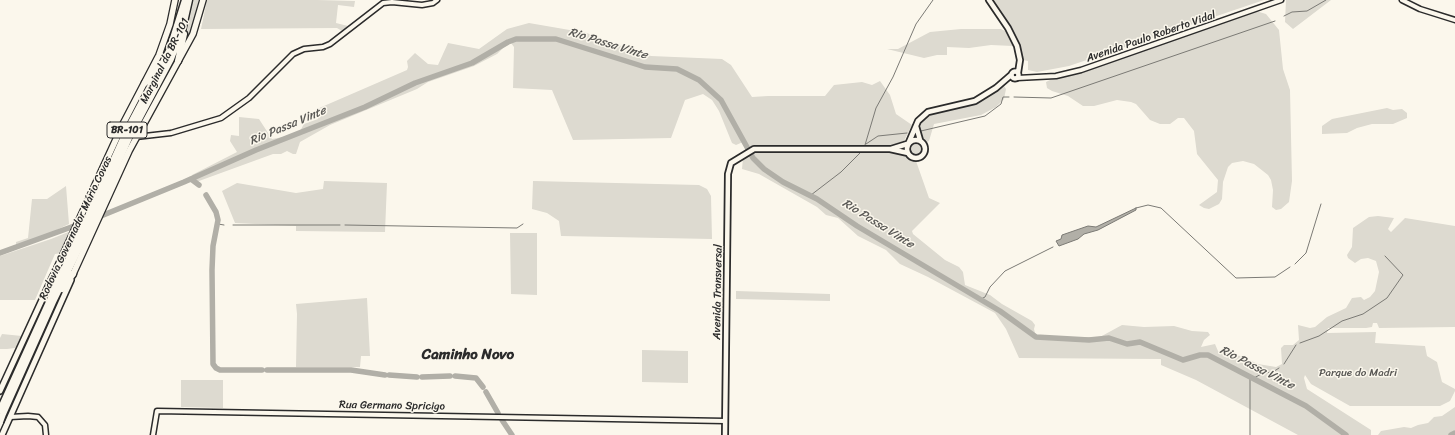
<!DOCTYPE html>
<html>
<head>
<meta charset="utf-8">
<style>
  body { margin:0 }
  canvas { display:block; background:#fbf7ec }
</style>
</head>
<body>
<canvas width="1455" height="435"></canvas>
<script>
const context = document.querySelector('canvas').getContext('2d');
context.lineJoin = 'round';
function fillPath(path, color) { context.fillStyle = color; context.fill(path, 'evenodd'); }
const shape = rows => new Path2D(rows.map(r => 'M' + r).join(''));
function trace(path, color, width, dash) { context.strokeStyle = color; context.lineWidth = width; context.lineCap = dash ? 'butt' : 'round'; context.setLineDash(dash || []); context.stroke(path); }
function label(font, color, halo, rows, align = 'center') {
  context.font = font + ' Sriracha,sans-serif'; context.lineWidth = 3; context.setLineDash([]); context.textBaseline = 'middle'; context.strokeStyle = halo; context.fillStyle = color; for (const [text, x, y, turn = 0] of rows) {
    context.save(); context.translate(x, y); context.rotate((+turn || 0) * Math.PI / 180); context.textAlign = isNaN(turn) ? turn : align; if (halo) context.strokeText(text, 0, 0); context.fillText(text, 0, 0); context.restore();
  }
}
const green = shape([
  [194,0,201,0,191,32,183,48],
  [207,0,317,0,355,1,354,7,338,5,336,23,348,26,342,31,337,28,201,29],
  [993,0,1264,0,1069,66,1037,72,1028,70,1028,61,1023,60,1020,48],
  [1286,0,1331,0,1293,29,1285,22],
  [1256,11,1266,14,1279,30,1283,69,1290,90,1292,181,1289,202,1281,209,1276,210,1272,207,1273,190,1271,180,1268,175,1254,164,1243,161,1232,163,1228,167,1223,182,1222,199,1219,204,1209,209,1204,208,1199,205,1217,192,1218,180,1197,154,1194,131,1184,118,1178,118,1170,124,1160,124,1150,120,1136,104,1131,102,1117,100,1094,106,1083,106,1068,96,1052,91,1047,88,1046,82,1050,80,1096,67],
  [529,23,587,33,606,42,633,49,651,56,722,59,731,65,752,97,768,96,825,96,834,85,862,82,872,85,880,81,890,95,896,114,912,125,904,141,889,146,750,147,743,142,736,145,732,143,719,111,712,100,703,94,685,100,671,138,573,140,552,90,513,88,514,47,511,43,507,44,497,54,474,66,428,82,417,89,330,125,300,142,296,154,293,154,287,151,281,154,273,154,199,181,196,181,192,175,237,152,230,141,231,135,239,136,239,117,259,119,272,139,294,135,300,131,304,124,318,119,317,109,407,70,408,67,407,61,415,53,428,64,438,65,448,43,479,49,507,29],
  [961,29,1001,29,1005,31,1013,46,991,45,969,48,947,47,947,55,937,55,924,58,887,49,898,49,930,32],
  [1004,86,1006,89,1004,99,996,107,981,115,934,124,929,141,927,142,921,138,919,129,920,123,930,113,976,103],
  [1387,108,1393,110,1402,109,1407,113,1407,118,1393,124,1372,124,1357,128,1347,133,1322,134,1322,126,1332,119],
  '908 149a8 8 0 1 1 16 0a8 8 0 1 1-16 0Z',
  [757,151,889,153,907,155,916,161,929,198,940,203,912,231,913,234,945,260,959,267,963,272,965,285,990,295,1002,304,1032,321,1035,325,1034,329,1036,337,1100,337,1122,325,1144,327,1174,326,1192,331,1208,332,1210,335,1204,340,1201,347,1215,344,1218,351,1225,354,1241,356,1258,364,1276,367,1282,364,1281,348,1284,345,1293,345,1299,340,1298,325,1310,328,1315,327,1327,317,1346,308,1352,298,1361,297,1364,300,1370,297,1375,291,1379,272,1376,261,1368,258,1361,259,1355,263,1348,258,1347,255,1352,247,1353,228,1369,217,1378,216,1394,218,1388,229,1391,232,1405,218,1455,226,1455,327,1379,328,1377,323,1373,323,1372,327,1366,328,1328,328,1327,333,1376,332,1375,343,1425,346,1427,356,1437,362,1442,382,1455,389,1455,391,1450,401,1440,406,1350,406,1311,384,1305,375,1304,378,1307,389,1371,430,1371,435,1298,435,1196,380,1161,365,1161,359,1019,358,1006,329,995,313,928,277,900,264,886,250,858,236,838,218,826,215,817,207,759,174,742,169,743,158],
  [324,181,387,183,385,232,296,231,296,226,235,223,222,191,237,183,296,193,323,189],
  [533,181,699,185,707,189,711,196,712,239,561,236,559,221,547,213,532,209],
  [66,186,69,224,48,234,16,246,16,242,28,238,32,199,47,199],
  [71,231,62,253,55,254,35,300,0,300,0,256,51,239],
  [510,233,537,233,537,295,511,294],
  [736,291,830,294,830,301,736,299],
  [367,298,370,356,361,356,360,367,296,367,297,314,296,304],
  [2,334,22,336,19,344,15,348,7,349,0,349,0,338],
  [642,350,688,351,688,383,642,382],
  [181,380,223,380,223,408,181,407],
  [1455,407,1455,435,1378,435,1381,431,1404,427,1411,428,1418,425,1428,423,1434,417,1442,416]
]);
const water = shape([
  [1136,208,1136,210,1098,230,1084,234,1078,239,1059,246,1056,241,1061,239,1062,235,1088,226,1096,227,1136,208]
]);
const stream = shape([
  [1284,16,1292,12,1307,11,1326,0],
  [1014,97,1051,98,1275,21],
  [921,131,985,116,1001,104,1003,97,1009,97],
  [866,144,878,136,907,133],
  [865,145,876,108,893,77,916,24,933,0],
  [811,195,841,172,862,151],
  [1136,208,1148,205,1161,208,1236,278,1275,277,1290,267],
  [218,224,224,225],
  [233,225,340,225],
  [345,225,517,228,523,224],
  [1295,264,1306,253,1321,204],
  [979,300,985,297,990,287,1005,271,1053,247],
  [1300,343,1319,336,1342,321,1363,314,1387,298,1403,275,1385,256],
  [1284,364,1296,345],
  [1250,377,1250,435],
  [1254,378,1263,373,1273,372,1279,368]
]);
const river = shape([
  [191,179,199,185],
  [206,195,216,212,218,220,213,246,212,270,213,364,216,368,220,370,262,370],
  [96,218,184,182,256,150,365,107,415,83,472,63,508,42,516,39,556,39,645,67,677,69,699,80,721,100,753,158,764,169,783,182,817,199,857,226,1000,311,1036,337,1089,340,1109,338,1127,344,1140,342,1183,360,1200,355,1208,355,1306,406,1346,435],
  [0,253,88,221],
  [267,370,351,370,385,375],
  [389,375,417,377],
  [455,376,476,378,483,387],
  [422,377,450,376],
  [486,392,498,413],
  [502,420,512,435],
  [1451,435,1455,433]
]);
const tertiary = shape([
  [1402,0,1420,9,1455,20],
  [1017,78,1056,76,1081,70,1281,0],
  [136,137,171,133,221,118,249,98,293,54,304,49,323,47,330,44,383,3,392,2,422,5,433,3,437,0],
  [10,417,28,416,38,417,45,425,46,435],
  [153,435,157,411,725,421]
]);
const secondary = shape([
  [989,0,1008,28,1017,46,1020,60,1018,73],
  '1011.5 75a3.5 3.5 0 1 1 7 0a3.5 3.5 0 1 1-7 0Z',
  [916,126,920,140],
  '907 149a9 9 0 1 1 18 0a9 9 0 1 1-18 0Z',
  [909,142,918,121,928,112,975,101,996,88,1011,75],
  [891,149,907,144],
  [725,435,728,174,731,163,754,149,890,149,908,153]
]);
const primary = shape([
  [0,391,53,276],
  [2,435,71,280]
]);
const trunk = shape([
  [56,270,124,122,159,55,170,24,175,0],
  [73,274,129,151,193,34,203,0]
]);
const motorway = shape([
  [178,61,184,34],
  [145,83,160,64],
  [62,289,73,274],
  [51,290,56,270],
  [0,410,127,130,169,51,185,0],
  [3,414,53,302,90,226,129,138,171,59,182,31,189,0]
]);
const motorwayBridge = shape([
  [0,422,3,414]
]);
const shields = [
  [127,130,40]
];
const shieldNames = [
  ["BR-101",127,130]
];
const streetNames = [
  ["Avenida Paulo Roberto Vidal",1151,37,-19],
  ["Marginal da BR-101",165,61,-63],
  ["Rodovia Governador Mário Covas",76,228,-65],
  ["Avenida Transversal",718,292,-89],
  ["Rua Germano Spricigo",392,406,1]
];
const parkNames = [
  ["Parque do Madri",1358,373]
];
const waterNames = [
  ["Rio Passa Vinte",608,44,17],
  ["Rio Passa Vinte",288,126,-23],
  ["Rio Passa Vinte",878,224,32],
  ["Rio Passa Vinte",1257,368,27]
];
const districtNames = [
  ["Caminho Novo",468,355]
];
fillPath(green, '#dddad0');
fillPath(water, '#b1afa7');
trace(water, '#7b7a75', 1);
trace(stream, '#7b7a75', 1);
trace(river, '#b1afa7', 5.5);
trace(tertiary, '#2b2b2b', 7);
trace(secondary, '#2b2b2b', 8);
trace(primary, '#2b2b2b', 8);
trace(trunk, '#2b2b2b', 8);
trace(motorway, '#2b2b2b', 9);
trace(tertiary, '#fbf7ec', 4);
trace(secondary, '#fbf7ec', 4.5);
trace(primary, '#fbf7ec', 5);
trace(trunk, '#fbf7ec', 5.5);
trace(motorway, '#fbf7ec', 6);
trace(motorwayBridge, '#2b2b2b', 9, []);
trace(motorwayBridge, '#fbf7ec', 6);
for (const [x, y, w] of shields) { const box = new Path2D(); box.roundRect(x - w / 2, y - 8, w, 16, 3); context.fillStyle = '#fbf7ec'; context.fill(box); trace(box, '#2b2b2b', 1); }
label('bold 10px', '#2b2b2b', null, shieldNames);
label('11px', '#2b2b2b', '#fbf7ec', streetNames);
label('11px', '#585754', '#fbf7ec', parkNames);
label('italic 12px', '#5a5956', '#fbf7ec', waterNames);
label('bold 15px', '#2b2b2b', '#fbf7ec', districtNames);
</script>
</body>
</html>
